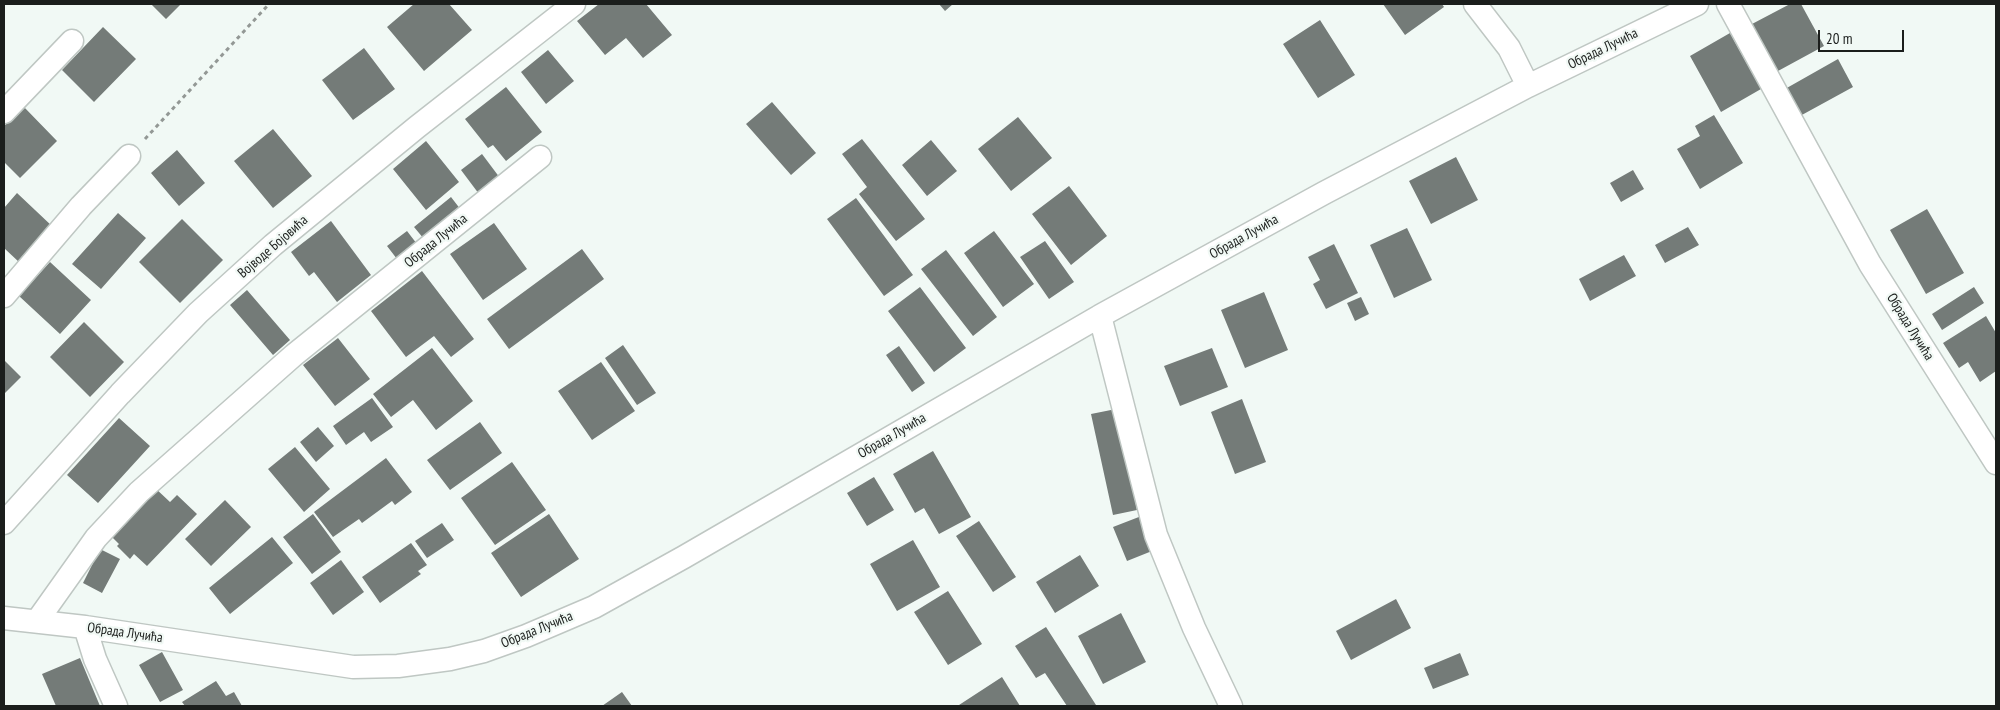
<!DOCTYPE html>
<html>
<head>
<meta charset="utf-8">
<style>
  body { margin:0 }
  #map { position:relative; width:2000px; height:710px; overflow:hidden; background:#f1f9f5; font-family:"PT Sans Narrow",sans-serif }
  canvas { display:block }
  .frame { position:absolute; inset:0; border:5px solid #1b1e1c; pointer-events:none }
  .scale { position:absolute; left:1818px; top:30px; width:86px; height:22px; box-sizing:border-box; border:2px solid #1b1e1c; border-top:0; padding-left:6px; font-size:15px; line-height:18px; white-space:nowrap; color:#1b1e1c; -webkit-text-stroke:4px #f1f9f5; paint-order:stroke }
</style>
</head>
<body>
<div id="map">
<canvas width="2000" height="710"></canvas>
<div class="frame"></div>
<div class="scale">20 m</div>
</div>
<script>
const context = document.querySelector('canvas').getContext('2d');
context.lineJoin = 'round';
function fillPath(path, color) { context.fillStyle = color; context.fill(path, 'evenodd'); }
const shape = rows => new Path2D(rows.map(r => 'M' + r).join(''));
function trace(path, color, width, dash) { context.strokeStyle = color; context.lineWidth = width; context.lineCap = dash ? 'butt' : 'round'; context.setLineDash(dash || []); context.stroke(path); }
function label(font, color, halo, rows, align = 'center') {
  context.font = font + ' "PT Sans Narrow",sans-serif'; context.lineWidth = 4.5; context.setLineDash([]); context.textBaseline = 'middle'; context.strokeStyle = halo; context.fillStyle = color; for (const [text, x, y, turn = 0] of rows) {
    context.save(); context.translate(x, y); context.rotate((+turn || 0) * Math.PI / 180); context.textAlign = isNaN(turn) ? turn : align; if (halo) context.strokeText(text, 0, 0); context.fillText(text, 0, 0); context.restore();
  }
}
const building = shape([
  [151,4,181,4,166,19],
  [414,4,449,4,472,30,424,71,387,27],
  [599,4,646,4,672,35,643,58,626,38,605,55,577,21],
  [939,4,953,4,945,11],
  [1383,4,1442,4,1444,7,1405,35],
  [1790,4,1801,4,1824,46,1778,71,1752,24],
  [1320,20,1355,75,1318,98,1283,44],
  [103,27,136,59,94,102,62,70],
  [1730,33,1761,89,1721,112,1690,56],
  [364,48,395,89,353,120,322,80],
  [548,50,574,81,546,104,521,72],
  [1838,59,1853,87,1800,116,1785,89],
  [506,87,542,132,506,161,493,145,488,148,465,119],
  [772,102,816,153,791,175,746,124],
  [24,107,57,141,20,178,4,162,4,126],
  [1714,115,1743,163,1700,189,1677,149,1700,136,1695,126],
  [1018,117,1052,158,1011,191,978,149],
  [273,129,312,176,273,208,234,161],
  [862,139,925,219,896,241,859,194,867,187,842,154],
  [931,140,957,171,927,196,902,165],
  [426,141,459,182,426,210,393,169],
  [177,150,205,183,179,206,151,173],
  [482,154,500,178,479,194,461,170],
  [1456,157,1478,200,1431,224,1409,181],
  [1633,170,1644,189,1621,202,1610,183],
  [1069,186,1107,236,1071,265,1032,214],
  [17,193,53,227,20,263,4,248,4,208],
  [451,197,461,210,424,239,414,227],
  [856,198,913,275,884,296,827,219],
  [1927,209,1964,273,1926,294,1890,230],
  [118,213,146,238,101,289,72,264],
  [182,219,223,260,180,303,139,262],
  [331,221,371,275,337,302,314,272,309,276,291,252],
  [494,223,527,269,483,300,450,254],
  [1688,227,1699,245,1665,263,1655,245],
  [1407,228,1432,280,1394,298,1370,245],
  [407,231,417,244,397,259,387,246],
  [994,231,1034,284,1003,307,964,253],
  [1045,241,1074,282,1049,299,1020,257],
  [1334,244,1358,293,1326,309,1313,284,1320,280,1308,257],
  [582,249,604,279,509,349,487,319],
  [946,250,997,317,973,336,921,269],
  [1624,255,1636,276,1590,301,1579,279],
  [50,262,91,300,60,334,19,296],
  [422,271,474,339,451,357,434,336,406,357,371,311],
  [920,287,966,348,934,372,888,311],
  [1974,287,1984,303,1942,330,1932,314],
  [247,290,290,340,273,355,230,305],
  [1264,292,1288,350,1245,368,1221,310],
  [1361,297,1369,314,1355,321,1347,303],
  [1986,316,1996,333,1996,371,1980,382,1968,362,1959,368,1943,343],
  [84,322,124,362,90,397,50,357],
  [338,338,370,379,335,406,303,365],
  [623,345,656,393,637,405,605,358],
  [899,346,925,383,912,392,886,355],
  [432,348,473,401,436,430,413,400,391,417,373,394],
  [1212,348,1228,387,1180,406,1164,366],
  [4,360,21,377,4,394],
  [601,362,635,411,592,440,558,391],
  [372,398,393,427,371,442,364,432,346,445,333,426],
  [1242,399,1266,462,1235,474,1211,412],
  [1116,409,1137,510,1113,515,1091,414],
  [119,418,150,446,98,503,67,475],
  [480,422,502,453,450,490,427,460],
  [318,427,334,446,316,462,300,442],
  [295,447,330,489,304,512,268,469],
  [933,451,971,517,939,534,924,508,915,513,893,474],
  [386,458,412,492,395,505,392,501,362,523,359,519,333,537,314,512],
  [512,462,546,510,495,545,461,498],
  [874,477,894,510,867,526,847,493],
  [154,487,170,502,177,495,197,514,147,566,134,554,130,559,117,546,119,544,109,534],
  [225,500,251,527,211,566,185,539],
  [313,514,341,552,312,574,283,537],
  [549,514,579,559,521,597,491,553],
  [1144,515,1157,549,1127,561,1113,527],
  [979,521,1016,577,993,592,956,536],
  [442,523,454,540,427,558,415,541],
  [272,537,293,563,230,614,209,588],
  [913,540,940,587,897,611,870,564],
  [411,543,427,565,418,571,421,574,380,603,362,577],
  [100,549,120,559,102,593,83,583],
  [1080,555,1099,586,1055,613,1036,582],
  [341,560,364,592,333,615,310,583],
  [948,591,982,644,948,665,914,612],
  [1396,599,1411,628,1351,660,1336,631],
  [1121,613,1146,662,1103,684,1078,636],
  [1046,627,1096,705,1093,706,1067,706,1045,673,1036,678,1015,646],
  [162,652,183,690,160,702,139,665],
  [1460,653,1469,675,1433,689,1424,668],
  [80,658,100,706,56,706,42,674],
  [1002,677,1020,706,960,706,959,705],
  [216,681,226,696,234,692,242,706,185,706,182,702],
  [622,692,632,706,602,706]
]);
const path = shape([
  [145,139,269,4]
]);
const minor = shape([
  [1475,4,1509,48,1528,86],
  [1728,4,1870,264,1996,463],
  [4,112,72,41],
  [4,296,81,206,129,156],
  [1100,316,1156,535,1194,628,1231,706],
  [4,523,120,394,198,313,273,245,417,127,574,4],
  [4,618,85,627,353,667,398,666,450,659,484,651,526,636,594,607,684,557,1100,316,1324,193,1528,86,1697,4],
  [37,621,96,538,139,492,294,355,540,157],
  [85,627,95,659,116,706]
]);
const streetNames = [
  ["Обрада Лучића",1603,49,-26],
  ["Обрада Лучића",1244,237,-29],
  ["Обрада Лучића",436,241,-39],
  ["Војводе Бојовића",273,247,-41],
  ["Обрада Лучића",1910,327,58],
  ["Обрада Лучића",892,436,-30],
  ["Обрада Лучића",537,630,-22],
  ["Обрада Лучића",125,633,8]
];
fillPath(building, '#747b78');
trace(minor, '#bfc7c3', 25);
trace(path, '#939895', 3, [4, 4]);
trace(minor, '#fff', 22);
label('14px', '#1b1e1c', '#f1f9f5', streetNames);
</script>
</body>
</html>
